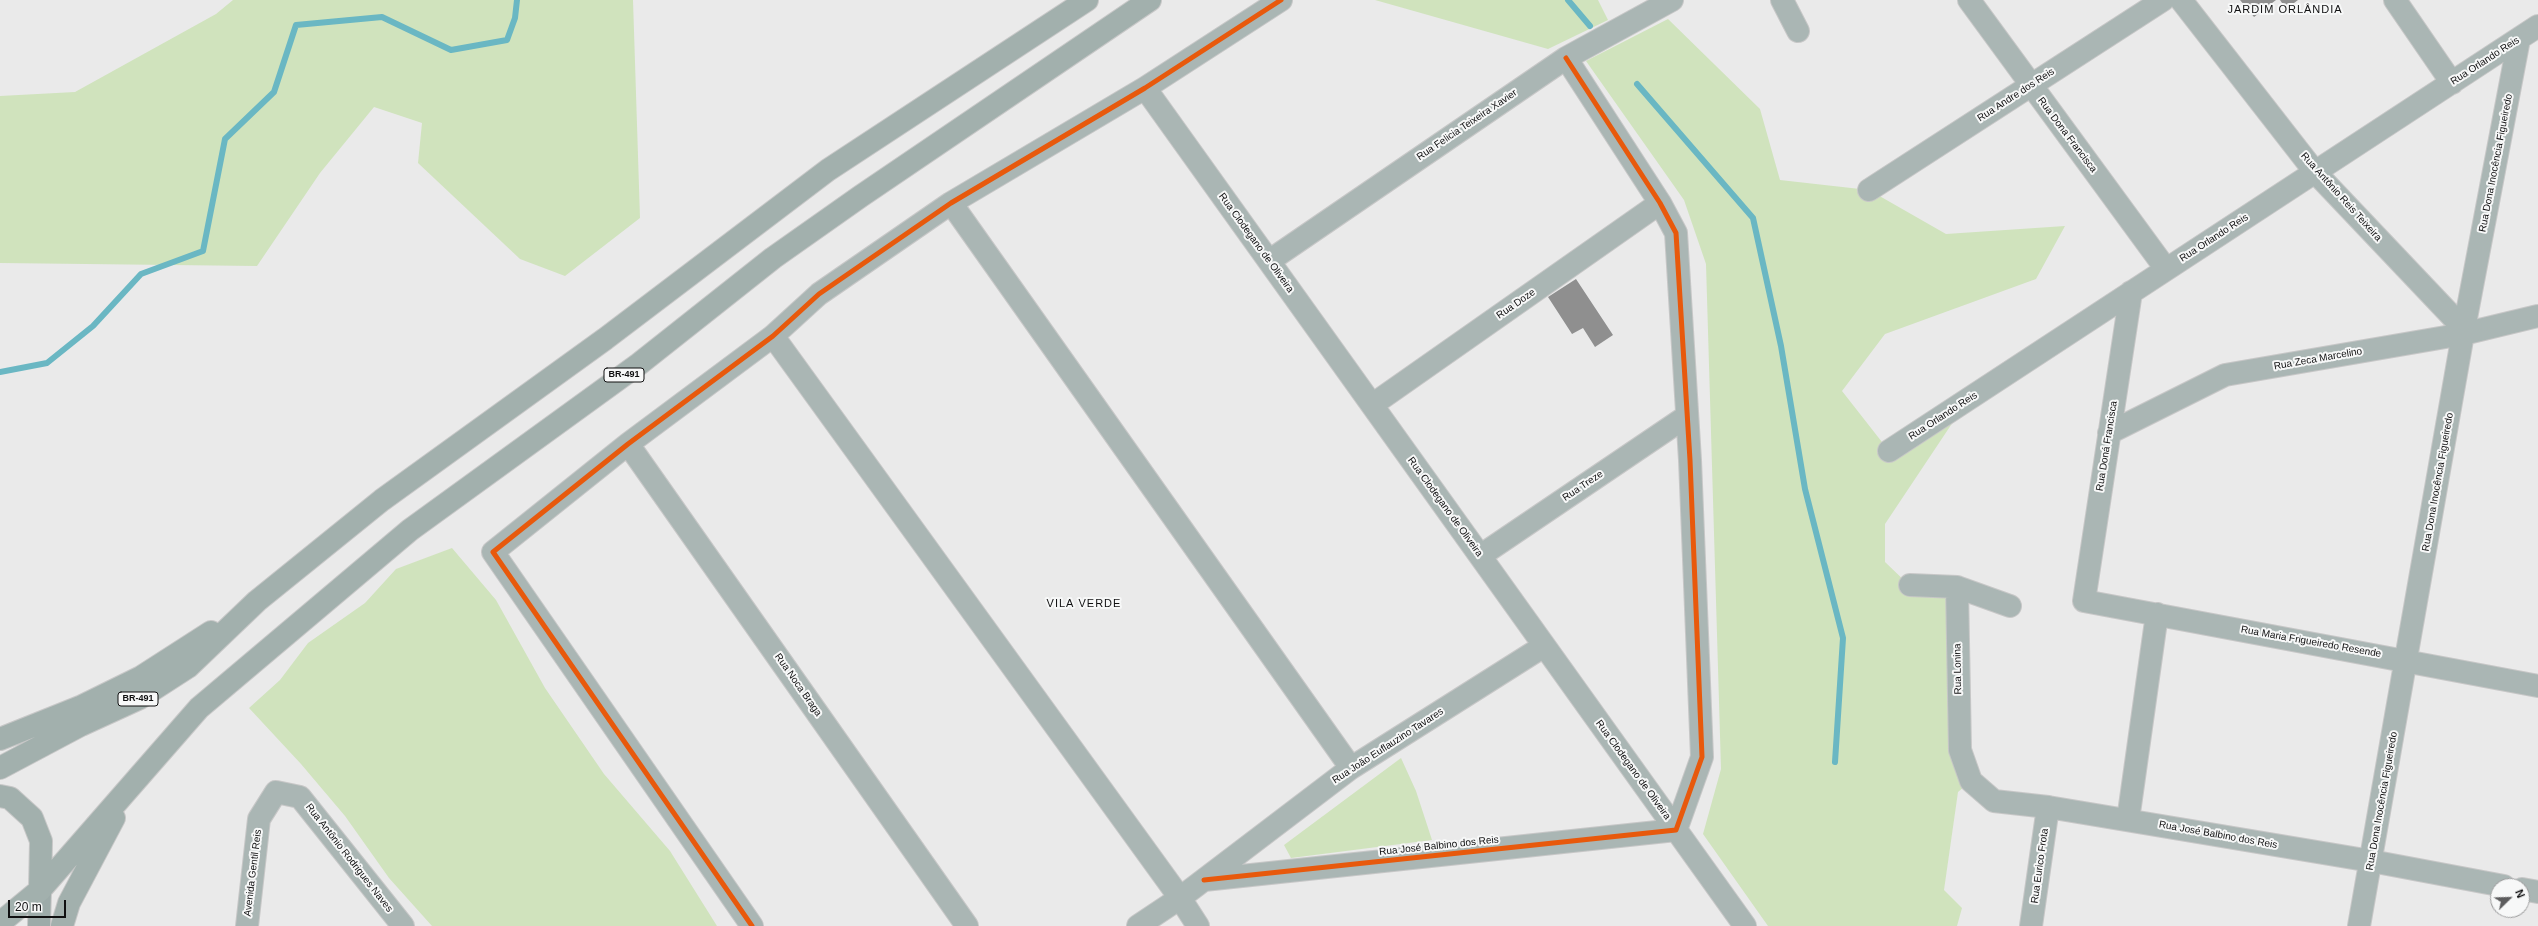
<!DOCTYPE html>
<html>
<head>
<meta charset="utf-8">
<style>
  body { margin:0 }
  #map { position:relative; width:2538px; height:926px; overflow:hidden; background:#eaeaea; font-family:Helvetica,sans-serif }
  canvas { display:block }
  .north { position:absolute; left:2490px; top:878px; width:40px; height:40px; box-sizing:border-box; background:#f7f8f8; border:1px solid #9b9b9c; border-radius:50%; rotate:67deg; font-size:11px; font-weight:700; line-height:16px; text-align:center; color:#101011 }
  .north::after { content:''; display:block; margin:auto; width:14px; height:18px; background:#5c5c5d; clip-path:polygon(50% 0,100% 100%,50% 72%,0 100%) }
  .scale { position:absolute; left:8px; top:900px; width:58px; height:18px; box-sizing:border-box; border:2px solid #101011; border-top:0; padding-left:5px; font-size:12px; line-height:14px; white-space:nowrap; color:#101011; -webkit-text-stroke:3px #f7f8f8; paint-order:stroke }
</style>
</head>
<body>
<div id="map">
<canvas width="2538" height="926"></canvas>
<div class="north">N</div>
<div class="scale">20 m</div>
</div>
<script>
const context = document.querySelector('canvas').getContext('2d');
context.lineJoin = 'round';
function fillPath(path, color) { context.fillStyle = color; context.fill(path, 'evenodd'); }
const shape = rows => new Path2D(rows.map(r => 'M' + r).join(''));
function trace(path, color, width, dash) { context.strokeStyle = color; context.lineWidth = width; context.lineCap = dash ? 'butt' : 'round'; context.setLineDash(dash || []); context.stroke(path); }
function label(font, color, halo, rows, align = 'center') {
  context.font = font + ' Helvetica,sans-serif'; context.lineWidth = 4; context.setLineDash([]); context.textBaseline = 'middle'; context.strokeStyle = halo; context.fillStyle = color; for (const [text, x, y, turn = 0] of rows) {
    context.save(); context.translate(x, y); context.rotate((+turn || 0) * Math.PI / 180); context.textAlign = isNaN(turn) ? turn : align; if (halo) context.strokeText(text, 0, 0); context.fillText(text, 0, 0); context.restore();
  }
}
const green = shape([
  [233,0,633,0,640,218,565,276,520,259,418,163,422,123,374,107,320,173,257,266,0,263,0,96,75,92,216,14],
  [1375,0,1598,0,1608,20,1548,49],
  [1668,19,1760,109,1780,180,1869,190,1946,234,2065,226,2036,279,1885,334,1842,391,1889,451,1953,422,1885,524,1885,562,1909,585,1957,587,1971,781,1958,792,1944,890,1962,908,1957,926,1768,926,1703,834,1721,769,1706,264,1684,200,1586,61],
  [452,548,496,600,545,688,604,774,670,851,717,926,432,926,389,878,345,816,301,764,249,708,280,680,308,643,365,603,396,569],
  [1401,758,1416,791,1432,840,1291,858,1284,845]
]);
const stream = shape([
  [1568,0,1590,26],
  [1637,84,1753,218,1781,346,1805,489,1843,638,1835,762],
  [0,372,47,363,93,326,141,274,203,251,225,139,274,92,296,25,382,17,451,50,507,40,515,18,517,0]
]);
const building = shape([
  [2240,0,2276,0,2254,17],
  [2280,0,2298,0,2286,9],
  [1576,279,1613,335,1595,347,1583,328,1572,334,1548,297]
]);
const minor = shape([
  [1782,0,1798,31],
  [1969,0,2166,269],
  [2181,0,2315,172,2464,329],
  [2395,0,2452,83],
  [1145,88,1745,926],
  [1869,190,2163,0],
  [951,203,1351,768],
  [1269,261,1566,58,1672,0],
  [2131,292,2084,601,2538,686],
  [773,336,1180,898,1198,926],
  [1372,405,1660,203],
  [2109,433,2225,375,2463,334,2538,316],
  [628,444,967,926],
  [1889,451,2538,26],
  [1480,556,1687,416],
  [1910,585,1957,587,2010,606],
  [1957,587,1960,750,1971,781,1994,801,2048,807,2371,861,2504,886],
  [2128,820,2157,614],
  [1204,880,1676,830,1702,757,1690,460,1676,233,1660,203,1566,58],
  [2522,889,2538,892],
  [247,926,259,819,276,792,300,797,403,926],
  [752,926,493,552,628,444,773,336,819,294,951,203,1145,88,1281,0],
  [1138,926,1180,898,1351,768,1544,646],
  [2031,926,2048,807],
  [2359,926,2463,334,2519,39]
]);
const secondary = shape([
  [39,926,40,890]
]);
const trunk = shape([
  [0,739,80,707,141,677,211,632],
  [0,768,81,725,140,698,188,667,257,601,382,500,605,339,828,170,1087,0],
  [0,796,10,798,32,818,41,841,40,890],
  [0,923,40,890,199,708,410,530,639,364,773,258,861,196,1150,0],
  [62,926,69,903,114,818]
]);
const cycleway = shape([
  [1204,880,1676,830,1702,757,1690,460,1676,233,1660,203,1566,58],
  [752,926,493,552,628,444,773,336,819,294,951,203,1145,88,1281,0]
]);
const shields = [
  [624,375,40],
  [138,699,40]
];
const shieldNames = [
  ["BR-491",624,375],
  ["BR-491",138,699]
];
const streetNames = [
  ["Rua Orlando Reis",2485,61,-33],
  ["Rua Andre dos Reis",2016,95,-33],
  ["Rua Felicia Teixeira Xavier",1467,125,-34],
  ["Rua Dona Francisca",2067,135,53],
  ["Rua Dona Inocência Figueiredo",2496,163,-79],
  ["Rua Antônio Reis Teixeira",2341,197,48],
  ["Rua Orlando Reis",2214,238,-33],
  ["Rua Clodegano de Oliveira",1256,243,54],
  ["Rua Doze",1516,304,-35],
  ["Rua Zeca Marcelino",2318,359,-10],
  ["Rua Orlando Reis",1943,416,-33],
  ["Rua Doná Francisca",2107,446,-81],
  ["Rua Dona Inocência Figueiredo",2438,482,-80],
  ["Rua Treze",1583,486,-34],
  ["Rua Clodegano de Oliveira",1445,507,54],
  ["Rua Maria Frigueiredo Resende",2311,642,10],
  ["Rua Lonina",1958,669,-91],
  ["Rua Noca Braga",798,685,55],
  ["Rua João Euflauzino Tavares",1388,746,-33],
  ["Rua Clodegano de Oliveira",1633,770,54],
  ["Rua Dona Inocência Figueiredo",2382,801,-80],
  ["Rua José Balbino dos Reis",2218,835,10],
  ["Rua José Balbino dos Reis",1439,846,-6],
  ["Rua Antônio Rodrigues Naves",349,858,52],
  ["Rua Eurico Frota",2040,866,-82],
  ["Avenida Gentil Reis",253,873,-83]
];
const neighbourhoodNames = [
  ["JARDIM ORLÂNDIA",2285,10],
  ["VILA VERDE",1084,604]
];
fillPath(green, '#d0e3bd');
trace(stream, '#6ab7c3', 6);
fillPath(building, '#8f8f8f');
trace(minor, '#c7c7c7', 24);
trace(secondary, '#c7c7c7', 24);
trace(trunk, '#c7c7c7', 24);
trace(minor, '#aab6b4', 22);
trace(secondary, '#9daba9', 22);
trace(trunk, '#a2b0ad', 22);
trace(cycleway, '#e8590c', 5);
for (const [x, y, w] of shields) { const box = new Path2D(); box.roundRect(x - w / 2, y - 7, w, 14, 3); context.fillStyle = '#f7f8f8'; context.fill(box); trace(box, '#101011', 1); }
label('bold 9px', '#101011', null, shieldNames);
label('10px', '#101011', '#f7f8f8', streetNames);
context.letterSpacing = '1px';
label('11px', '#101011', '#f7f8f8', neighbourhoodNames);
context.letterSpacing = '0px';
</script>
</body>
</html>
